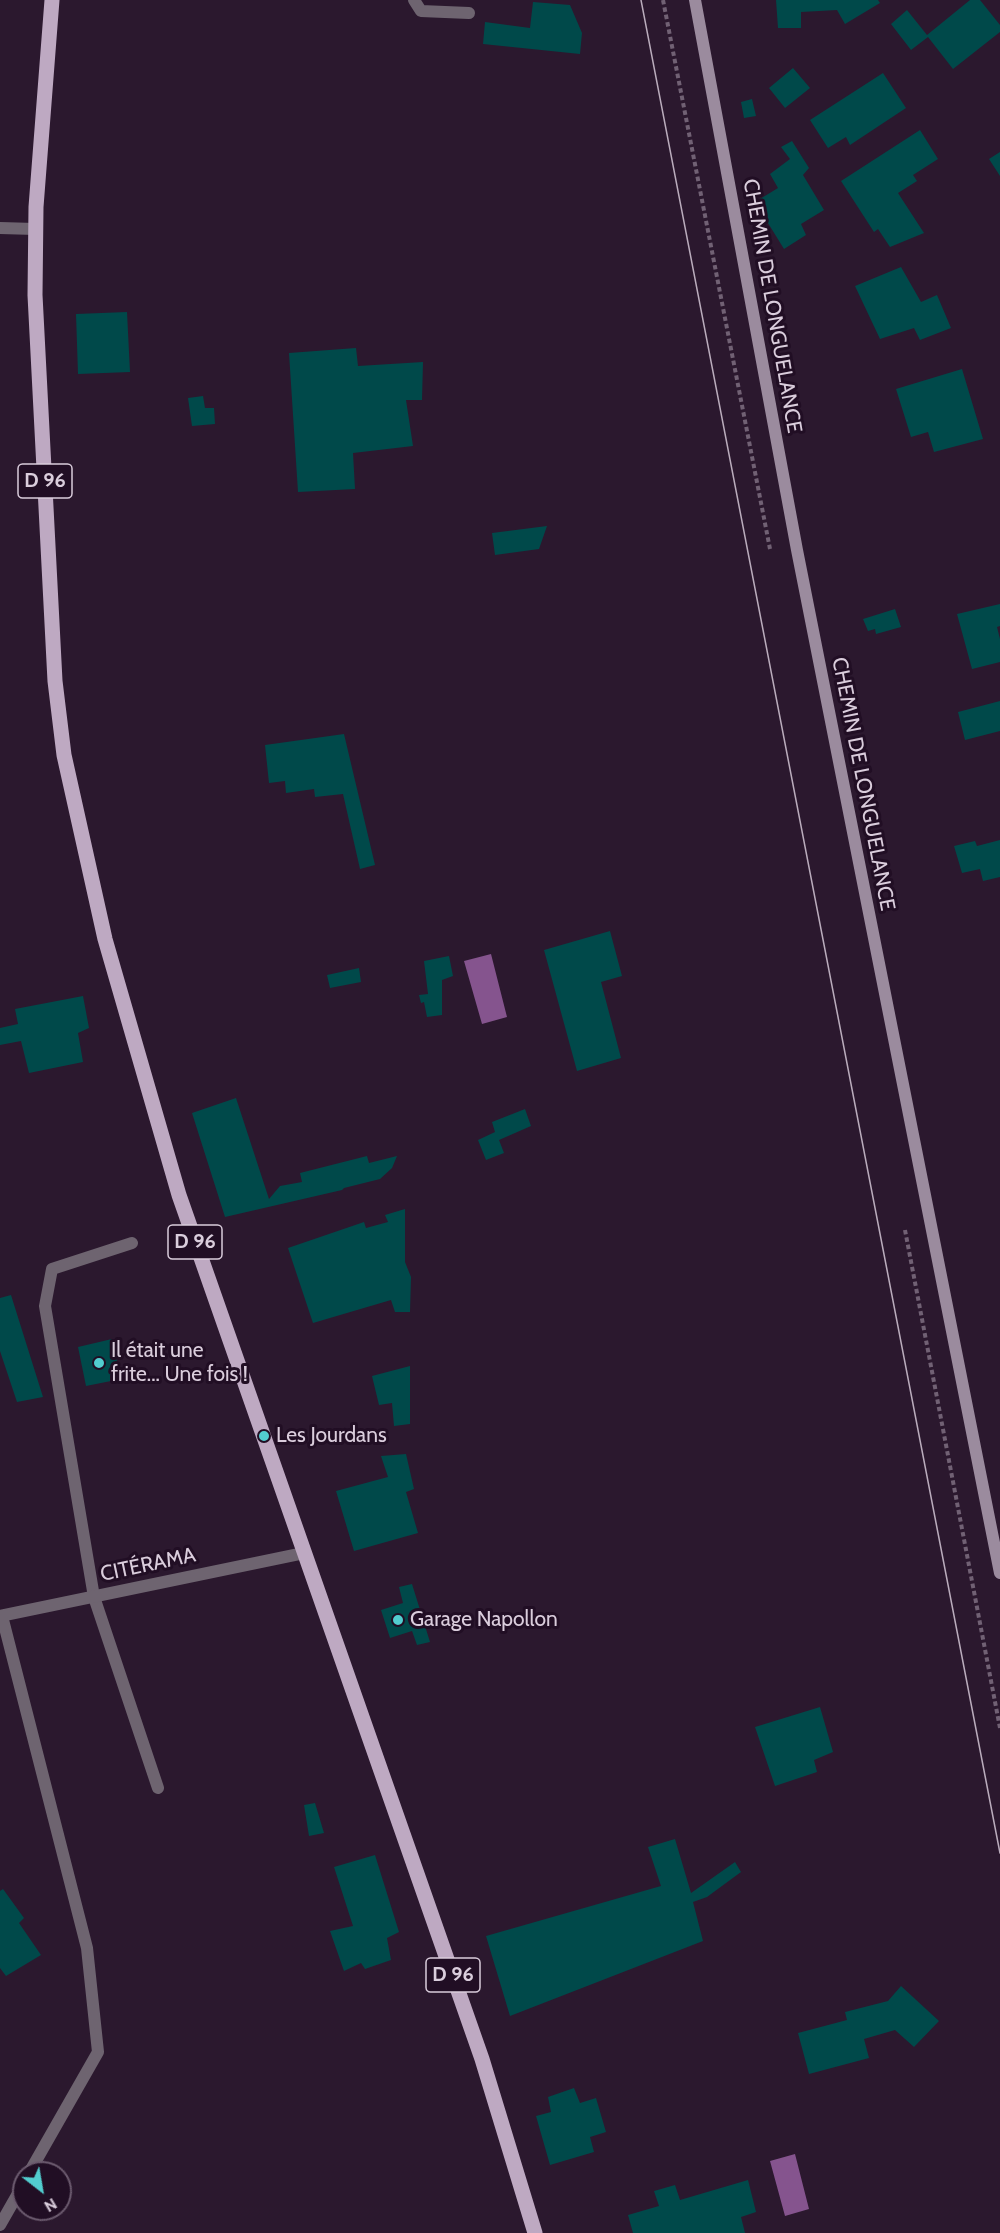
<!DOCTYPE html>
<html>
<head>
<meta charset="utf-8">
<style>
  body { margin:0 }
  #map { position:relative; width:1000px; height:2233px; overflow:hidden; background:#2b182e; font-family:Cabin,sans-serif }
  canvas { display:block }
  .north { position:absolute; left:12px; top:2161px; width:60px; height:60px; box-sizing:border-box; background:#210e24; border:2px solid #6b5a6e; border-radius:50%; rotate:149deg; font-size:16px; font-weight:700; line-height:24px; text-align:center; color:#dacddc }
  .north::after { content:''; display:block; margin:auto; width:21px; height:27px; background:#52cdcf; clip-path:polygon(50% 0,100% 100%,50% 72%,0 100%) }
</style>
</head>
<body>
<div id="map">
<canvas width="1000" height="2233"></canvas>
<div class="north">N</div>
</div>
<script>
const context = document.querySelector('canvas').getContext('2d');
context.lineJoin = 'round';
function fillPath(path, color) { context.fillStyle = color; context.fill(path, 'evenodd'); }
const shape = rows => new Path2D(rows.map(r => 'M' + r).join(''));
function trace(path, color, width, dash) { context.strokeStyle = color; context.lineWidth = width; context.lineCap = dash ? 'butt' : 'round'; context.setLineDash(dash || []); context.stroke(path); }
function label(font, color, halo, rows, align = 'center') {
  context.font = font + ' Cabin,sans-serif'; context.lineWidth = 6; context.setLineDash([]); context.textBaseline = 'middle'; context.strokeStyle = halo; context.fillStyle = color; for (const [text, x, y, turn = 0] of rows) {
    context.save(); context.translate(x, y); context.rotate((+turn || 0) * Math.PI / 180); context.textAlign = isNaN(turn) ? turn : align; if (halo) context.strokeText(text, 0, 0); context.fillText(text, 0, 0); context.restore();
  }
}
const water = shape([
  [491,954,507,1017,482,1024,464,961],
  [795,2154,809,2209,785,2216,770,2161]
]);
const building = shape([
  [776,0,878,0,880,3,845,24,837,10,801,12,801,28,778,28],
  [970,0,980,0,1000,25,1000,32,953,69,928,37,911,50,891,24,907,10,927,35],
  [533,2,570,5,582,33,580,54,483,44,485,22,530,28],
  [793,68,810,88,785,108,769,88],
  [883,73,906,108,850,145,846,137,828,148,810,120],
  [752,99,756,116,744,118,741,102],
  [920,130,938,159,913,175,917,181,898,193,924,233,890,247,878,229,874,232,841,181],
  [792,141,809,168,803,175,824,210,801,224,806,235,784,249,755,202,778,188,770,174,790,159,781,147],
  [1000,152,1000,176,989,159],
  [901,267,921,302,937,295,951,328,920,340,914,328,880,339,855,286],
  [127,312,130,372,78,374,76,314],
  [356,348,358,366,423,362,422,400,406,400,413,446,353,453,355,489,298,492,289,353],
  [962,369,983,439,934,452,928,432,911,437,896,389],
  [203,396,205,408,214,408,215,424,192,426,188,398],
  [547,526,539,549,495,555,492,533],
  [1000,604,1000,626,997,627,1000,639,1000,662,972,669,957,614],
  [895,609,901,627,876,634,875,629,868,631,863,619],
  [1000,701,1000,731,965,740,958,712],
  [344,734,375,865,360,869,343,794,315,797,314,789,286,793,285,781,269,783,265,745],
  [1000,840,1000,877,983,881,980,869,962,873,954,846,975,841,977,846],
  [610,931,622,976,601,982,621,1058,577,1071,544,950],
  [449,956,453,976,442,980,442,1015,427,1017,424,1002,421,1003,419,995,428,994,424,961],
  [359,968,361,982,330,988,327,975],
  [83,996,89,1028,78,1033,83,1062,29,1073,21,1041,0,1045,0,1028,18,1024,15,1009],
  [236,1098,269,1199,280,1186,302,1182,300,1173,367,1156,369,1163,397,1156,392,1168,380,1179,344,1188,342,1190,225,1217,192,1113],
  [525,1109,531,1126,499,1140,504,1153,486,1160,478,1140,495,1132,492,1122],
  [405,1209,405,1262,411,1277,410,1312,395,1312,391,1300,313,1323,288,1248,364,1222,366,1228,388,1222,385,1215],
  [11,1295,43,1397,17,1402,0,1351,0,1298],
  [112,1339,121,1379,86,1386,78,1347],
  [410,1366,410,1424,394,1426,392,1403,379,1405,372,1376],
  [406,1454,414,1489,406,1492,418,1533,354,1551,336,1491,388,1477,381,1456],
  [412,1584,430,1642,417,1645,412,1631,390,1638,381,1610,403,1603,399,1587],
  [820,1707,833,1752,814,1760,817,1772,775,1786,755,1727],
  [315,1803,324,1833,309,1836,304,1805],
  [675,1839,691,1893,735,1862,741,1872,707,1897,693,1902,703,1941,510,2016,486,1936,661,1886,648,1847],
  [375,1855,399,1932,387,1938,391,1960,365,1969,361,1963,344,1971,330,1931,353,1926,334,1867],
  [3,1889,24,1918,19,1923,41,1955,6,1976,0,1968,0,1891],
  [901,1986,939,2021,914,2047,895,2030,864,2039,869,2058,809,2074,798,2033,847,2020,845,2012,888,2001],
  [574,2088,580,2103,596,2098,606,2132,590,2137,594,2152,550,2165,536,2116,551,2112,548,2097],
  [748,2180,756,2212,741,2217,745,2233,633,2233,628,2215,659,2206,654,2191,675,2185,680,2200]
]);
const path = shape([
  [663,0,770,549],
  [905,1230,1000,1728]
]);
const lane = shape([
  [414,0,421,11,469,13],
  [0,228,35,229],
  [132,1243,52,1269,45,1306,94,1597,158,1788]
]);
const street = shape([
  [0,1616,304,1553],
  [2,1616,87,1948,98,2052,29,2173],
  [0,2225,24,2183]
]);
const secondary = shape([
  [695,0,797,550,1000,1573]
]);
const primary = shape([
  [52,0,36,207,35,295,55,681,64,755,105,939,179,1195,482,2059,535,2233]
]);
const tram = shape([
  [641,0,1000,1853]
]);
const markers = [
  [99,1363,6,"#52cdcf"],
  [264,1436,6,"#52cdcf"],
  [398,1620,6,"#52cdcf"]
];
const shields = [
  [45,481,54],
  [195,1242,54],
  [453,1975,54]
];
const shieldNames = [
  ["D 96",45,481],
  ["D 96",195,1242],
  ["D 96",453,1975]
];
const streetNames = [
  ["CHEMIN DE LONGUELANCE",772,306,80],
  ["CHEMIN DE LONGUELANCE",863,784,79],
  ["CITÉRAMA",148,1565,-12]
];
const poiNames = [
  ["Il était une",111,1351],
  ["frite... Une fois !",111,1375],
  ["Les Jourdans",276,1436],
  ["Garage Napollon",410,1620]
];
fillPath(water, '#85548e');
fillPath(building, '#00494a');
trace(path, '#716174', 4, [4.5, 3]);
trace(lane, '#6e6470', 12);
trace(street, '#6e6470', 12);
trace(secondary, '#9b8b9e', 12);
trace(primary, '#bea9c2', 15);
trace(tram, '#baacbc', 1.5);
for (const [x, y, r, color] of markers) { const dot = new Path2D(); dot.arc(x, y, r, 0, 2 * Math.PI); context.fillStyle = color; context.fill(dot); trace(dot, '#210e24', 2); }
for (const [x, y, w] of shields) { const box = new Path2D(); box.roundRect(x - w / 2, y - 17, w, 34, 4.5); context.fillStyle = '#210e24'; context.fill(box); trace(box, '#dacddc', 1.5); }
label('bold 20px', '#dacddc', null, shieldNames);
label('21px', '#dacddc', '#210e24', streetNames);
label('21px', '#dacddc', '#210e24', poiNames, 'left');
</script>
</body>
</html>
